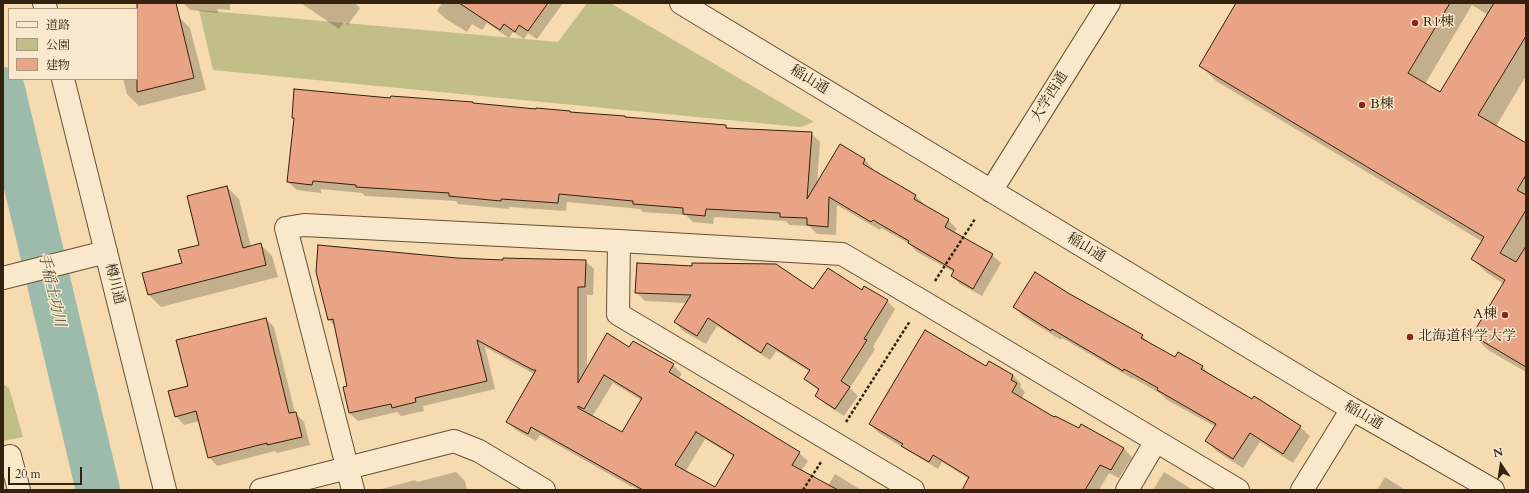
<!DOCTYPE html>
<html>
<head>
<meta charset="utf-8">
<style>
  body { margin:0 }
  #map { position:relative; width:1529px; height:493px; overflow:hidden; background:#f6dbb0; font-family:Cardo,"Noto Serif JP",serif }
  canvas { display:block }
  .frame { position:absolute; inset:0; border:4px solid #32220e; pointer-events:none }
  .legend { position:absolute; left:8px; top:8px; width:130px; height:72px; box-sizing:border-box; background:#f9e8cc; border:1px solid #a99980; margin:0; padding:5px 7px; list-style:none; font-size:12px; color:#32220e }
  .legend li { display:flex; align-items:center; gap:8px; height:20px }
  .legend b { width:20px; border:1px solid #a99980 }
  .north { position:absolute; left:1481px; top:445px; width:40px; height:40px; -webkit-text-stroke:3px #f9e8cc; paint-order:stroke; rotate:347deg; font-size:11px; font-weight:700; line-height:16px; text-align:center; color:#32220e }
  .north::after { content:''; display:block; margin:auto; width:14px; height:18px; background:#32220e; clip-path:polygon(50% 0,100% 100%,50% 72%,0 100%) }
  .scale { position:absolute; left:8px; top:467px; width:74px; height:18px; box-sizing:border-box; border:2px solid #32220e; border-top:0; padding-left:5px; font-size:12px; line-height:14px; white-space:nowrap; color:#32220e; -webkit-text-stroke:3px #f9e8cc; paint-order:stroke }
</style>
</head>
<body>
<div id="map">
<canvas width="1529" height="493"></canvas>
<div class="frame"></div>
<ul class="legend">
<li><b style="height:5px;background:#f9e8cc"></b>道路</li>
<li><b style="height:11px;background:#c2be87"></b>公園</li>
<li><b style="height:11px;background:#e9a486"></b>建物</li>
</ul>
<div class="north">N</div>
<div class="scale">20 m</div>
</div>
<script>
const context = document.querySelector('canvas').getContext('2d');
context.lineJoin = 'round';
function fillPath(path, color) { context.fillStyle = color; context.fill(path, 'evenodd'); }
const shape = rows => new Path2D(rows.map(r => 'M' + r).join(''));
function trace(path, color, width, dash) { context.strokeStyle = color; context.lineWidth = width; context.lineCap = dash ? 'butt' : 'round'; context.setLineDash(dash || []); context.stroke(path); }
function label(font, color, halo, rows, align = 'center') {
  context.font = font + ' Cardo,"Noto Serif JP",serif'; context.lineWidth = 3; context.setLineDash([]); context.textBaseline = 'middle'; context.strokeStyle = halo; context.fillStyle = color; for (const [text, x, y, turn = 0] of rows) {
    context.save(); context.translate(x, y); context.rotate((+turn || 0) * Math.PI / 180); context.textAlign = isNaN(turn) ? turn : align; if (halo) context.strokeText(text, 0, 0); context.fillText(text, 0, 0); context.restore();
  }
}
const green = shape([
  [587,3,610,3,814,122,800,127,213,70,199,10,558,42],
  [3,384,9,388,23,437,3,441]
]);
const shadow = shape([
  [183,3,230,3,230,10,218,9,218,13,190,10],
  [301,3,357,3,356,4,360,8,348,25,344,22,339,29],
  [442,3,563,3,537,39,528,33,524,39,513,32,509,38,487,23,482,30,472,24,467,32,446,19,437,11],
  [1238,3,1526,3,1526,76,1496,126,1526,144,1526,372,1488,350,1473,335,1504,284,1487,273,1472,258,1483,242,1216,81,1201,66],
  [1472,5,1488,15,1440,94,1425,84],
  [178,16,190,28,206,90,139,106,127,94,123,79,137,79,137,26],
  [391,99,473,103,475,105,726,126,728,129,811,133,820,142,817,184,840,145,865,160,873,169,872,170,916,196,924,204,923,206,948,220,957,229,954,233,992,255,1001,263,982,296,960,284,952,276,954,272,917,252,910,244,881,228,880,230,837,205,836,235,817,234,809,226,789,225,786,221,714,217,713,224,693,222,686,215,643,212,640,209,567,202,566,211,509,207,509,209,458,204,456,201,365,196,362,193,321,189,321,193,297,190,288,182,295,120,293,118],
  [227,187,239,199,251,247,260,244,272,256,278,277,161,307,149,295,183,264,200,246],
  [457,259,504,261,585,261,594,269,593,295,587,295,587,370,630,348,673,365,682,374,678,379,799,453,808,461,801,471,828,486,835,474,861,490,639,490,632,486,632,487,540,435,536,441,516,430,507,422,534,374,485,347,495,389,423,406,424,411,401,416,397,412,358,421,349,413,348,387,335,326,329,320],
  [613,383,641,400,623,433,592,417],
  [705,439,734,457,716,488,685,472],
  [814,290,862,291,887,301,895,309,873,347,875,349,850,388,858,396,844,416,825,404,817,395,819,391,805,379,810,372,776,351,770,360,717,326,706,344,683,331,675,322,687,303,645,301,636,292],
  [1068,294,1142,336,1150,344,1175,358,1202,366,1212,377,1300,427,1310,436,1293,463,1260,442,1243,468,1216,451,1207,441,1216,427,1167,400,1161,394,1133,378,1133,379,1062,338,1061,340,1024,317,1014,307],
  [266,319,274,327,295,413,304,422,310,445,277,453,275,451,217,466,209,457,199,421,184,425,176,416,189,387],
  [989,363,1013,375,1021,384,1020,387,1025,392,1021,399,1055,419,1123,448,1132,457,1119,478,1109,473,1099,490,963,490,969,479,942,462,938,469,879,433,870,424,987,368],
  [456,472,465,481,467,490,378,490,415,480,417,482],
  [1164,472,1193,490,1153,490],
  [1385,477,1405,490,1377,490]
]);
const river = shape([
  [3,89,98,490]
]);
const building = shape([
  [137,3,176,3,194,78,137,92,137,3],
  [459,3,548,3,528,31,519,25,515,32,504,24,500,30,459,3],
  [1236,3,1450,3,1408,73,1440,92,1494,3,1526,3,1526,36,1478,115,1526,143,1526,175,1517,190,1526,195,1526,210,1500,253,1516,262,1526,246,1526,367,1472,335,1505,280,1471,259,1484,237,1199,66,1236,3],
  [294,89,390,98,391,96,473,102,473,103,536,109,536,108,570,111,570,112,625,116,625,117,726,125,726,128,812,132,807,199,840,144,865,159,863,164,916,195,914,199,949,219,945,227,993,254,973,289,951,276,954,270,908,243,909,241,873,220,871,222,829,197,828,227,807,225,807,218,780,217,780,213,706,209,705,216,683,214,683,208,633,204,633,201,559,194,558,203,501,199,501,201,449,196,449,193,356,187,356,185,313,181,312,185,287,182,294,118,292,118,294,89],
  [227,186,243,248,261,243,266,265,148,295,142,273,182,263,178,250,199,245,187,196,227,186],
  [318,245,457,258,503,260,503,258,586,260,585,287,578,287,578,383,607,333,629,347,633,341,674,364,669,372,800,452,792,465,838,490,643,490,531,427,528,434,506,422,536,370,533,370,477,340,487,381,415,398,416,402,392,408,391,404,349,413,343,387,347,386,333,319,328,320,316,272,318,245],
  [604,375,642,398,622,432,578,408,578,406,584,409,604,375],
  [696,432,734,455,715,487,675,465,696,432],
  [637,263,692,266,692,263,776,264,813,289,828,268,862,290,864,286,888,300,864,339,867,340,841,381,850,387,835,409,815,396,819,389,804,379,810,370,767,343,761,353,708,318,697,336,674,322,691,295,635,293,637,263],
  [1035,272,1068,293,1143,335,1141,338,1175,357,1178,352,1203,366,1201,369,1252,399,1254,396,1301,426,1283,454,1250,433,1233,459,1205,441,1216,424,1157,390,1158,388,1124,369,1123,371,1052,329,1051,331,1013,307,1035,272],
  [266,318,289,413,296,412,302,437,267,445,267,443,208,458,196,411,175,417,168,391,188,386,176,340,266,318],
  [925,330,986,366,989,361,1013,375,1011,380,1017,383,1012,392,1054,417,1055,416,1079,428,1081,424,1124,448,1111,470,1100,465,1085,490,962,490,969,477,933,455,929,462,901,446,903,444,869,424,925,330]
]);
const path = shape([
  [935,281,975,219],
  [846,422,910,321],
  [803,490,821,462]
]);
const minor = shape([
  [619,241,618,314,913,490],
  [3,278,106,252],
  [3,458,10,456,19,490],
  [261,490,454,441,479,451,544,490],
  [353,490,286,228,304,225,619,241,842,254,922,301,1238,490],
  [1127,490,1156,441],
  [1302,490,1352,409]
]);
const tertiary = shape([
  [44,3,46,9],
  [681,3,1352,409,1493,490],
  [63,79,165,490],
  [991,191,1109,3]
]);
const markers = [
  [1415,23,4,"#8f2418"],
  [1362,105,4,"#8f2418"],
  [1505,315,4,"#8f2418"],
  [1410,337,4,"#8f2418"]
];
const poiNames = [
  ["R1棟",1423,23],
  ["B棟",1370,105],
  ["A棟",1497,315,"right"],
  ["北海道科学大学",1418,337]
];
const streetNames = [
  ["稲山通",809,80,31],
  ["大学西通",1050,97,-58],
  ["稲山通",1086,248,31],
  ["樽川通",114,284,76],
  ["稲山通",1363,416,30]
];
const waterNames = [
  ["手稲土功川",51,290,77]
];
fillPath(green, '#c2be87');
fillPath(shadow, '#0003');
trace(river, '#9dbbab', 44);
fillPath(building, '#e9a486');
trace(building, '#32220e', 1);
trace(minor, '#635036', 24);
trace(tertiary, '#635036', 24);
trace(path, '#32220e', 2.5, [3, 2]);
trace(minor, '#f9e8cc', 22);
trace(tertiary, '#f9e8cc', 22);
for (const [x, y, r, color] of markers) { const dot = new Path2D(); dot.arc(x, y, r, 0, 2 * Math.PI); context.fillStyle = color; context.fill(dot); trace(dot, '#f9e8cc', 1.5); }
label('14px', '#32220e', '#f9e8cc', poiNames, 'left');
label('14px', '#32220e', '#f9e8cc', streetNames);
label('italic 15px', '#52503d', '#f9e8cc', waterNames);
</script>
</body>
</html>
